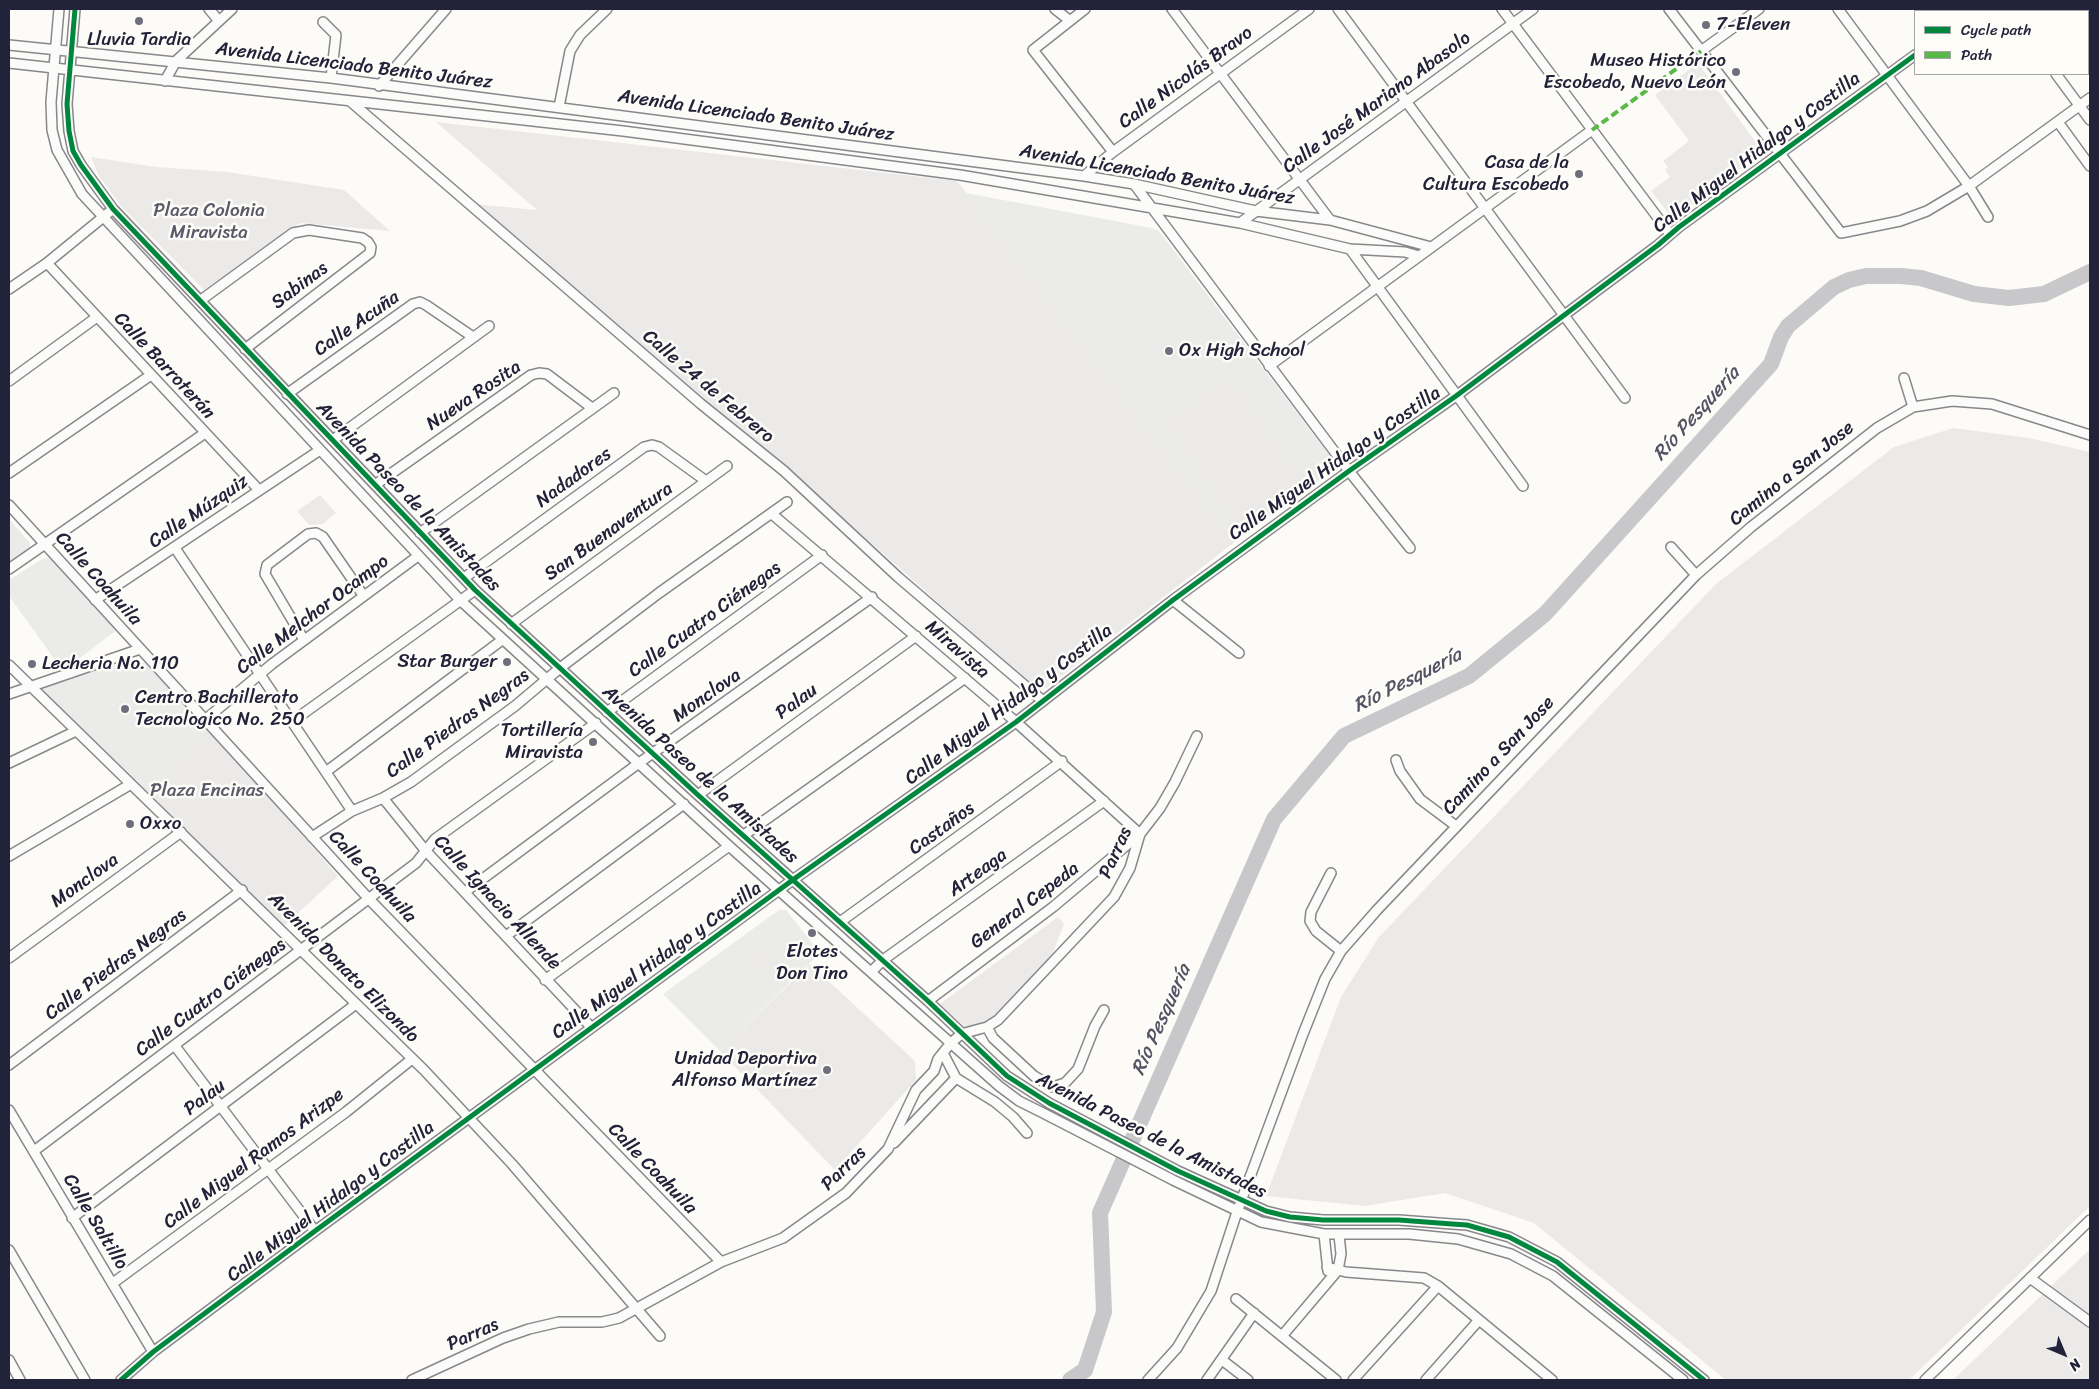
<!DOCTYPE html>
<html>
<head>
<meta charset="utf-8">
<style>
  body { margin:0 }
  #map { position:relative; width:2099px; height:1389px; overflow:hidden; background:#fcfbf8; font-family:Sriracha,sans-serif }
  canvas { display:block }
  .frame { position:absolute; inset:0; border:10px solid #22223b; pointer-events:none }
  .legend { position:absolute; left:1914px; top:10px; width:175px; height:65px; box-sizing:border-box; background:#fdfcf7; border:1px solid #a5a5ac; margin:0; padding:6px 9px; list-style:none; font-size:15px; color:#22223b }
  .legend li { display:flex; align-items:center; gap:10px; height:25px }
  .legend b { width:25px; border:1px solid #a5a5ac }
  .north { position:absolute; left:2039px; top:1329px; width:50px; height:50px; -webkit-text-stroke:4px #fdfcf7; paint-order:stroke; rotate:135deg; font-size:14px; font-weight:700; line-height:20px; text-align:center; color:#22223b }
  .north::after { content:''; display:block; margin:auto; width:18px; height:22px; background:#22223b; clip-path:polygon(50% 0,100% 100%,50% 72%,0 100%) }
</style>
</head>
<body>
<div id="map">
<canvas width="2099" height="1389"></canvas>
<div class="frame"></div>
<ul class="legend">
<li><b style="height:6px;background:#00873e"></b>Cycle path</li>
<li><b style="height:6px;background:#58b947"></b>Path</li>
</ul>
<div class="north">N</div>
</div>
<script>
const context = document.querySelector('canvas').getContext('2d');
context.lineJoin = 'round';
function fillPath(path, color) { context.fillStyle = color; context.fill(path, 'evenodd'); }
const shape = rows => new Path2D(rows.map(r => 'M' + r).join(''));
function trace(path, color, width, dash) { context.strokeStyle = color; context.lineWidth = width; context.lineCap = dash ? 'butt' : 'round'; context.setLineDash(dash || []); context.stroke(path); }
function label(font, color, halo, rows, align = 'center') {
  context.font = font + ' Sriracha,sans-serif'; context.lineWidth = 5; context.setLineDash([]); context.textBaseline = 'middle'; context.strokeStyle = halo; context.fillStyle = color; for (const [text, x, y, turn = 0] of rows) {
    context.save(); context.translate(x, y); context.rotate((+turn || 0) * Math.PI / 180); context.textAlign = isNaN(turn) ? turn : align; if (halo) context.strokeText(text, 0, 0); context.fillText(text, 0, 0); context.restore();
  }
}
const built = shape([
  [966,193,1152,228,1159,231,1335,463,1334,469,1236,541],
  [9,519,30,543,30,549,9,563],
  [54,556,122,626,63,671,9,596,9,580,42,559],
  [134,659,146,664,208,729,148,792,39,688],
  [779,910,786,910,820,953,720,1051,663,994]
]);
const green = shape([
  [1698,63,1763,152,1673,219,1651,191,1670,177,1665,170,1668,167,1663,161,1689,141,1655,95],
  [436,122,957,181,1236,541,1046,688,1036,689,792,473,703,402,474,204,537,210],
  [91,157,156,167,227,172,344,190,390,231,300,223,204,290,121,206,99,176],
  [1232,373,1306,481,1237,529,1162,421],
  [1953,428,2029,438,2090,452,2090,1206,1909,1380,1726,1380,1534,1223,1445,1193,1365,1206,1266,1196,1341,997,1379,937,1716,584,1894,447],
  [320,495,336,513,323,524,309,525,297,511],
  [208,729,338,876,284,926,148,792],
  [1058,917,1064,924,1050,960,1019,994,973,1034,940,1004],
  [758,942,782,974,767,986,743,954],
  [810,964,915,1061,916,1080,835,1170,720,1051],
  [2090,1249,2090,1380,1953,1380]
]);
const river = shape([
  [1070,1380,1085,1370,1104,1312,1100,1213,1274,819,1344,736,1469,676,1545,614,1771,364,1781,337,1788,326,1834,287,1849,280,1866,276,1901,276,1921,278,1974,294,2009,298,2044,294,2090,272]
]);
const minor = shape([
  [59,9,51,102,52,130,57,150,82,194,460,600,729,846,999,1086,1019,1101,1043,1113,1173,1180,1261,1222,1324,1234,1409,1234,1458,1239,1511,1254,1553,1276,1683,1380],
  [75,9,67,104,69,131,73,151,81,165,113,209,475,590,698,795,928,1001,1007,1076,1049,1103,1178,1171,1266,1211,1290,1217,1323,1220,1399,1220,1452,1224,1467,1225,1509,1237,1557,1262,1704,1380],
  [209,9,219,21],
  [1055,9,1069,20],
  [1085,9,1033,50,1113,152],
  [1172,9,1330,220],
  [1338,9,1625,398],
  [1502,9,1670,234],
  [1669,9,1841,233,1900,221,1927,211,1969,186,2090,98],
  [1838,9,1969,186,1988,217],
  [2007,9,2009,11],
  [1977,11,1981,9],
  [323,22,336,35,331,78],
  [9,45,331,78,1084,176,1134,184,1256,211,1330,220,1431,247],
  [1701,51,1759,9],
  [9,63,623,131,960,175,1240,223,1350,249,1405,252,1419,256],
  [2056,74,2090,120],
  [165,81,176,61,232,9],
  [379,86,446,9],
  [350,101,701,404,784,471,898,577,1043,701],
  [559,107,570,51,580,35,607,9],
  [2058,122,2090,166],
  [1084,176,1113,152,1309,9],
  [1134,184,1349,471,1410,548],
  [1240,223,1533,9],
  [1350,249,1523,486],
  [47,263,259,490],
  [9,289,47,263,113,209],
  [201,300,293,233,309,230,362,238,368,242,371,247,370,253,245,349],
  [1269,366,1592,130],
  [1904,378,1913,407],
  [9,381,97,317],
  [287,394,413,304,420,302,426,305,473,337],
  [333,440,489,326],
  [9,473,151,375],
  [375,485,531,375,539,373,547,374,592,408],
  [9,505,369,899,721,1262],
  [772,514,1016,722,1140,834,1053,907,928,1001],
  [420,533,614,393],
  [1671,547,1696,575],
  [175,548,352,811],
  [9,569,205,433],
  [464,578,644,447,652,445,659,447,706,481],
  [95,600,320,450],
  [1173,600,1239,653],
  [511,624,727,466],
  [304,640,265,574,267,565,308,534,316,533,323,537,363,595],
  [9,665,424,1070,512,1164,660,1336],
  [9,694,140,649],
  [607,712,822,555],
  [206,719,272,664,418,556],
  [293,721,475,590],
  [1396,760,1400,771,1420,799,1456,826],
  [9,763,76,731],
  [327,771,502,640],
  [698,795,916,636],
  [383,798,425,850,591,1027],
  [744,835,965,678],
  [312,837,352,811,383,798,411,782,515,706,560,668,659,593,787,502],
  [9,856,131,784],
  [1331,873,1311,912,1310,921,1316,931,1341,951],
  [465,892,639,763,872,597],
  [840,922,1062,761],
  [506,936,684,804],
  [9,958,181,832],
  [871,972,883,960,1104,801],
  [545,980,729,846],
  [987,1027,993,1038,1034,1076,1053,1087,1065,1083,1078,1069,1095,1026,1104,1010],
  [175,1046,315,1231],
  [943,1053,956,1078,995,1102,1013,1117,1027,1133],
  [9,1065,242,890],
  [9,1110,153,1352],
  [894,1143,956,1078],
  [34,1151,416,863,435,839,596,723],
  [72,1218,356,1004],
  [1324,1234,1328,1271],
  [9,1250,85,1380],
  [1327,1267,1346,1272,1424,1278,1438,1286,1552,1380],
  [2030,1278,2090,1322],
  [113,1283,346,1112,412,1059],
  [1236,1299,1336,1380],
  [1282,1336,1338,1270,1341,1254,1339,1235],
  [9,1360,20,1380],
  [1222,1360,1248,1380],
  [121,1380,153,1352,315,1231,794,879,1016,722,1173,600,1349,471,1456,396,1658,245,1679,227,1915,55],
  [412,1380,503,1338,529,1329,559,1322,602,1322,619,1318,721,1262,783,1238,846,1193,888,1149,916,1090,934,1071,938,1059,950,1044,961,1034,987,1027,998,1020,1114,897,1130,868,1140,834,1160,808,1175,782,1197,736],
  [1148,1380,1177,1348,1211,1291,1237,1212,1303,1034,1325,979,1341,951,1377,910,1696,575,1751,527,1877,428,1913,407,1952,401,1992,404,2090,435],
  [1207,1380,1254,1313],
  [1353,1380,1438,1286],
  [1426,1380,1479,1320],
  [1925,1380,2090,1220]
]);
const quiet = shape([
  [1592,130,1701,51]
]);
const cycleway = shape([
  [75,9,67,104,69,131,73,151,81,165,113,209,475,590,698,795,928,1001,1007,1076,1049,1103,1178,1171,1266,1211,1290,1217,1323,1220,1399,1220,1452,1224,1467,1225,1509,1237,1557,1262,1704,1380],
  [121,1380,153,1352,315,1231,794,879,1016,722,1173,600,1349,471,1456,396,1658,245,1679,227,1915,55]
]);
const markers = [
  [139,21,5,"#6e6e7d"],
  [1706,25,5,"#6e6e7d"],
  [1736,72,5,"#6e6e7d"],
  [1579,174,5,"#6e6e7d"],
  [1169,351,5,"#6e6e7d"],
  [507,662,5,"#6e6e7d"],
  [32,664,5,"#6e6e7d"],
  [125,709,5,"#6e6e7d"],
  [593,742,5,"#6e6e7d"],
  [130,824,5,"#6e6e7d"],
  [812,933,5,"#6e6e7d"],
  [827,1070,5,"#6e6e7d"]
];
const poiNames = [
  ["7-Eleven",1716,25],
  ["Lluvia Tardia",139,40,"center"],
  ["Museo Histórico",1726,61,"right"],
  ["Escobedo, Nuevo León",1726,83,"right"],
  ["Casa de la",1569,163,"right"],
  ["Cultura Escobedo",1569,185,"right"],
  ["Ox High School",1179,351],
  ["Star Burger",497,662,"right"],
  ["Lecheria No. 110",42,664],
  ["Centro Bachillerato",135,698],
  ["Tecnologico No. 250",135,720],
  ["Tortillería",583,731,"right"],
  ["Miravista",583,753,"right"],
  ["Oxxo",140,824],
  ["Elotes",812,952,"center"],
  ["Don Tino",812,974,"center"],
  ["Unidad Deportiva",817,1059,"right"],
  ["Alfonso Martínez",817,1081,"right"]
];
const streetNames = [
  ["Avenida Licenciado Benito Juárez",354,66,7],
  ["Calle Nicolás Bravo",1186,78,-36],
  ["Calle José Mariano Abasolo",1377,103,-36],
  ["Avenida Licenciado Benito Juárez",756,116,8],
  ["Calle Miguel Hidalgo y Costilla",1757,153,-37],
  ["Avenida Licenciado Benito Juárez",1157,175,10],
  ["Sabinas",300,286,-37],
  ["Calle Acuña",357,324,-35],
  ["Calle Barroterán",164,366,47],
  ["Calle 24 de Febrero",708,387,40],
  ["Nueva Rosita",474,396,-34],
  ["Calle Miguel Hidalgo y Costilla",1335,464,-35],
  ["Camino a San Jose",1792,474,-39],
  ["Nadadores",574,478,-36],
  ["Avenida Paseo de la Amistades",408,497,46],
  ["Calle Múzquiz",199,512,-34],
  ["San Buenaventura",609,532,-36],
  ["Calle Coahuila",98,579,48],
  ["Calle Melchor Ocampo",313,615,-37],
  ["Calle Cuatro Ciénegas",705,620,-36],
  ["Miravista",957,650,41],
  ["Monclova",707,696,-35],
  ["Palau",797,702,-36],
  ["Calle Miguel Hidalgo y Costilla",1009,705,-37],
  ["Calle Piedras Negras",458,724,-36],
  ["Camino a San Jose",1499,756,-47],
  ["Avenida Paseo de la Amistades",700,775,42],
  ["Castaños",942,829,-36],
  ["Parras",1116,853,-66],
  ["Arteaga",978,873,-36],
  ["Calle Coahuila",372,877,47],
  ["Monclova",85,881,-36],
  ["Calle Ignacio Allende",497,903,47],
  ["General Cepeda",1025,906,-37],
  ["Calle Miguel Hidalgo y Costilla",657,961,-36],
  ["Calle Piedras Negras",116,965,-37],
  ["Avenida Donato Elizondo",343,968,45],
  ["Calle Cuatro Ciénegas",211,998,-37],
  ["Palau",205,1098,-37],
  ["Avenida Paseo de la Amistades",1151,1136,27],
  ["Calle Miguel Ramos Arizpe",254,1159,-37],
  ["Calle Coahuila",652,1169,46],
  ["Parras",844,1169,-44],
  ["Calle Miguel Hidalgo y Costilla",331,1202,-37],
  ["Calle Saltillo",95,1222,59],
  ["Parras",473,1335,-24]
];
const parkNames = [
  ["Plaza Colonia",209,211],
  ["Miravista",209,233],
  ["Plaza Encinas",207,791]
];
const waterNames = [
  ["Río Pesquería",1697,414,-48],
  ["Río Pesquería",1408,681,-27],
  ["Río Pesquería",1162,1020,-66]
];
fillPath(built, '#ebebe9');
fillPath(green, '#ebeae8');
trace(river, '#c8c8ca', 16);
trace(minor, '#88888c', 12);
trace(minor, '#fbfbf9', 9);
trace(quiet, '#58b947', 4, [8, 4]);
trace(cycleway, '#00873e', 5);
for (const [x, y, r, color] of markers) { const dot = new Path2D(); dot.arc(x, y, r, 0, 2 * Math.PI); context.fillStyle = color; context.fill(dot); trace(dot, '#fdfcf7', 2); }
label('19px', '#22223b', '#fdfcf7', poiNames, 'left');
label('19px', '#22223b', '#fdfcf7', streetNames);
label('19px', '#5a5a6b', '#fdfcf7', parkNames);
label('italic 20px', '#545466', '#fdfcf7', waterNames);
</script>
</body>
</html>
